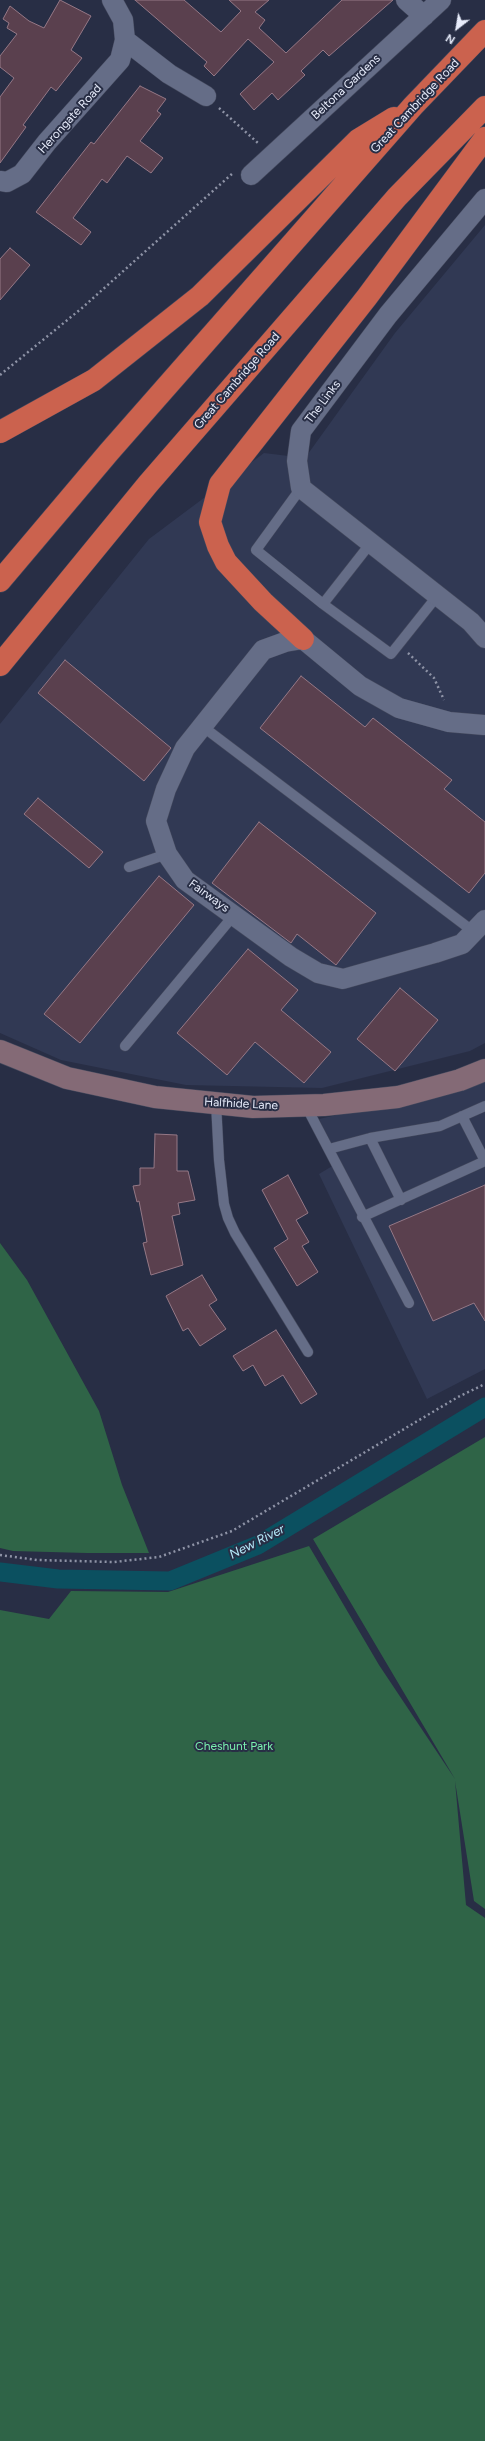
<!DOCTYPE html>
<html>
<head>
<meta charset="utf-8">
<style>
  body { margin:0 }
  #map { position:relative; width:485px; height:2441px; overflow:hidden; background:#282e45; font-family:Figtree,sans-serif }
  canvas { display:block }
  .north { position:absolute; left:437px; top:8px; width:40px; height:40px; -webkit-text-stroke:3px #282e45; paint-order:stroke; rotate:211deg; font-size:11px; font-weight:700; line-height:16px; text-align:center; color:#e7ecfb }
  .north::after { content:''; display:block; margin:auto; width:14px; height:18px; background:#e7ecfb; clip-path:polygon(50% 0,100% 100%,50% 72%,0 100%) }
</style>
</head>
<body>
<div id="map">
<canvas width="485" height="2441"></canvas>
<div class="north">N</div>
</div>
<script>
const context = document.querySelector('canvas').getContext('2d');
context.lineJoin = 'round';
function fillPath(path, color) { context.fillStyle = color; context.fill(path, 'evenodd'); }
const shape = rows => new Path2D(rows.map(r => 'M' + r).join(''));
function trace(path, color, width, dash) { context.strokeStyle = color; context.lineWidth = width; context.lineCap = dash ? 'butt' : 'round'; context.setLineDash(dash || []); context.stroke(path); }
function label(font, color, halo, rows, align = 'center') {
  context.font = font + ' Figtree,sans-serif'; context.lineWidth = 4; context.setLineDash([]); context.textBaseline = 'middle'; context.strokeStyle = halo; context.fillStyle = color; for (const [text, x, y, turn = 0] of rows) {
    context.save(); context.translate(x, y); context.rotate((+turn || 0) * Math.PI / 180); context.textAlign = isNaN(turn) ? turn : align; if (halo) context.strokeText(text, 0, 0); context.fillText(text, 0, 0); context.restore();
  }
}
const built = shape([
  [485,225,485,1043,470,1051,322,1088,186,1085,61,1060,0,1033,0,724,149,539,264,453,305,458,395,333],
  [485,1081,485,1369,427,1399,319,1174,339,1162,319,1119]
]);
const green = shape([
  [0,1243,27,1280,99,1411,122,1485,149,1553,87,1553,13,1551,0,1548],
  [485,1437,485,1909,474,1901,455,1781,466,1905,485,1918,485,2441,0,2441,0,1610,49,1619,71,1591,168,1592,309,1546,379,1665,455,1779,313,1539]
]);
const canal = shape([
  [0,1572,58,1579,170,1581,258,1545,485,1407]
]);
const building = shape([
  [60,0,91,16,71,50,82,58,56,91,51,87,23,125,26,127,0,163,0,97,14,78,0,67,0,56,17,34,7,28,9,23,3,19,10,6,29,21,44,28,60,0],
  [135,0,184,0,221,32,241,11,229,0,269,0,255,12,265,20,259,28,286,53,342,0,393,0,329,56,323,50,301,71,305,75,278,100,272,93,254,110,240,94,274,62,248,39,214,76,204,66,207,62,135,0],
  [140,86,166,99,157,111,161,114,140,141,163,158,151,173,127,156,107,183,102,179,73,218,91,232,81,245,36,212,84,151,91,142,94,144,140,86],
  [10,248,30,265,0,300,0,259,10,248],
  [65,660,171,748,144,781,38,693,65,660],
  [301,676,365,727,373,718,452,780,444,789,485,822,485,873,469,893,260,728,301,676],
  [38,798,103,852,89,868,24,814,38,798],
  [259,822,376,913,336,965,297,934,291,943,212,883,259,822],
  [159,876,194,905,80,1043,44,1014,159,876],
  [248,949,298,990,281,1010,331,1052,304,1083,255,1042,227,1075,177,1033,248,949],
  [400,988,438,1020,395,1071,357,1039,400,988],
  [155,1134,177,1135,177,1171,188,1171,195,1200,178,1203,180,1214,172,1216,183,1265,151,1275,143,1243,147,1242,139,1201,137,1202,133,1186,140,1185,140,1168,154,1168,155,1134],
  [288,1175,308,1213,296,1220,309,1242,302,1246,318,1272,297,1286,274,1248,288,1239,262,1190,288,1175],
  [485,1185,485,1321,474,1303,433,1321,389,1226,485,1185],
  [202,1275,217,1300,209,1305,226,1329,200,1346,188,1328,183,1331,166,1296,202,1275],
  [276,1330,317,1394,301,1404,283,1375,265,1386,253,1365,243,1371,233,1356,276,1330]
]);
const path = shape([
  [219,108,258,143],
  [0,375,82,308,233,173],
  [408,653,434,678,444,700],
  [0,1555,37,1560,114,1562,159,1557,232,1531,458,1397,485,1384]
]);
const lane = shape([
  [301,488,256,550,323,604,391,654,438,595],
  [323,604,370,544],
  [202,726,474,932],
  [129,867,167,854],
  [125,1046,234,915],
  [216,1103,219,1160,224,1204,228,1218,235,1233,308,1352],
  [306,1106,409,1303],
  [462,1116,485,1161],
  [370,1138,401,1200],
  [329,1149,370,1138,440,1126,485,1106],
  [362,1217,485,1161]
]);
const street = shape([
  [406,0,424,16],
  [125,40,169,74,206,96],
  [251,175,441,0],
  [0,181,7,182,22,174,47,142,120,60,125,40,123,20,112,0],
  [485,199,388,315,301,431,297,461,301,488,471,622,485,638],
  [484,725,449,722,399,708,360,686,303,639,285,642,263,650,185,748,166,789,156,821,167,854,185,880,291,957,318,973,343,979,435,953,462,944,485,920]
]);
const secondary = shape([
  [0,1051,67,1078,155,1097,253,1107,324,1105,398,1097,460,1080,485,1070]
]);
const highway = shape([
  [0,432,94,380,200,296,358,140,394,118],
  [0,581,109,452,356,171,413,106,485,31],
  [303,639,263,602,226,562,218,546,210,522,220,484,367,297,485,138],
  [0,665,148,484,397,197,485,107]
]);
const streetNames = [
  ["Beltona Gardens",346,87,-43],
  ["Great Cambridge Road",415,106,-47],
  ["Herongate Road",70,119,-48],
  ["Great Cambridge Road",237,381,-49],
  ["The Links",323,402,-53],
  ["Fairways",209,896,36],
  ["Halfhide Lane",241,1104,3]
];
const parkNames = [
  ["Cheshunt Park",234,1746]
];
const waterNames = [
  ["New River",257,1542,-27]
];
fillPath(built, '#313954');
fillPath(green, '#2f6447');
trace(canal, '#0b5060', 19);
fillPath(building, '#5a404e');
trace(building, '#957886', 1);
trace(lane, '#44495d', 11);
trace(street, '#44495d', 21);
trace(secondary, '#44495d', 23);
trace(highway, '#44495d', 23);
trace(path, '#8e93a6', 2.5, [2, 3]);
trace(lane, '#656d87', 10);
trace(street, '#656d87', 20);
trace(secondary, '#846a76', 22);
trace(highway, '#cb624e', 22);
label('12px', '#e7ecfb', '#282e45', streetNames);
label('12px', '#7af1af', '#282e45', parkNames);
label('italic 13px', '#b4e8f8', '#282e45', waterNames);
</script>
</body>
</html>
